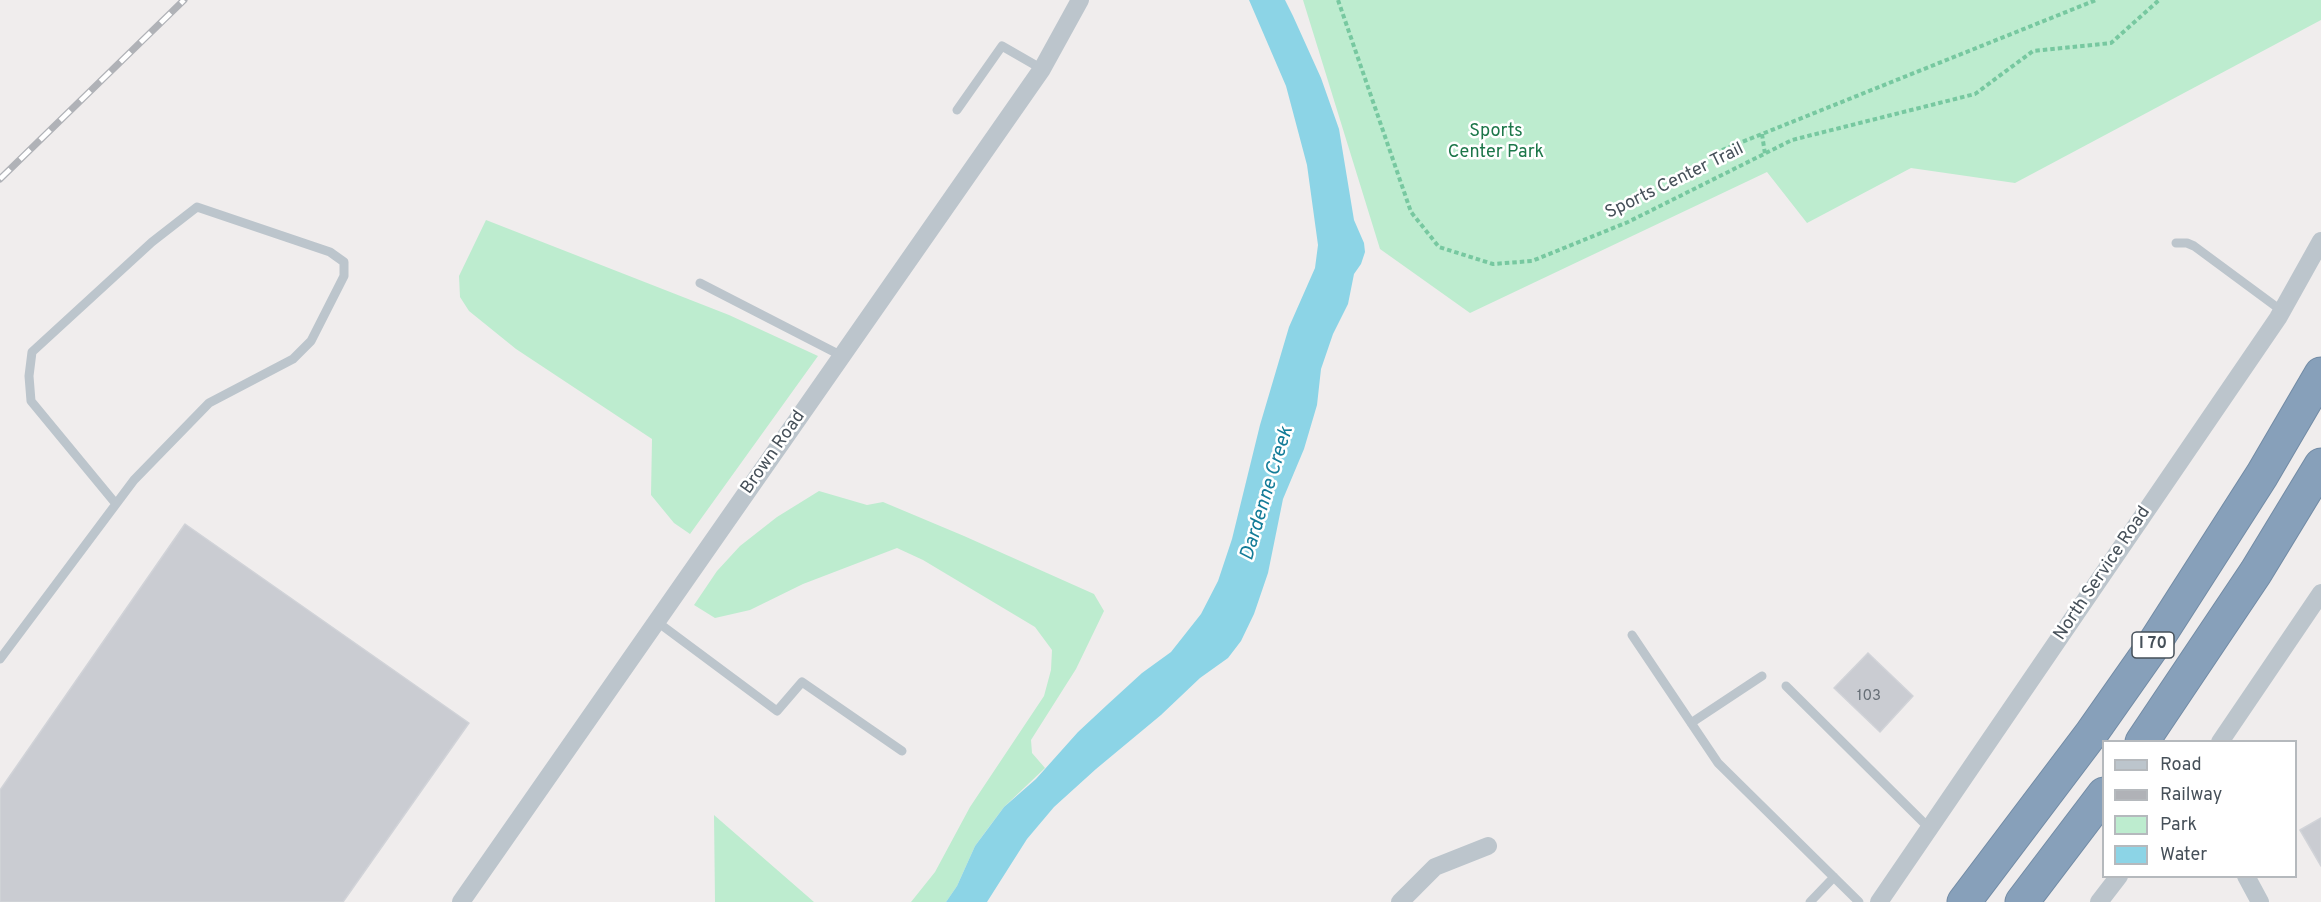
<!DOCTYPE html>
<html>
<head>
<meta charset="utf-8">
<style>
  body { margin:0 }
  #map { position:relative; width:2321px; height:902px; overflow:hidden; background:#f0eded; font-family:Overpass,sans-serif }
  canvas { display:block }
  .legend { position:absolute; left:2102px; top:740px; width:195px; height:138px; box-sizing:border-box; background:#fff; border:2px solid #b5b9bd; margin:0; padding:8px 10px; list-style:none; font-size:18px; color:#465059 }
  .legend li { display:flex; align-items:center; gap:12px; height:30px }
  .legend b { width:30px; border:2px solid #b5b9bd }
</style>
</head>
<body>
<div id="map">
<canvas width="2321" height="902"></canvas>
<ul class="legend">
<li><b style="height:8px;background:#bcc5cc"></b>Road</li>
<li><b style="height:8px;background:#b0b2b7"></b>Railway</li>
<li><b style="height:16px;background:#bdeccf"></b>Park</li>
<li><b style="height:16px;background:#8cd4e6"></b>Water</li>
</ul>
</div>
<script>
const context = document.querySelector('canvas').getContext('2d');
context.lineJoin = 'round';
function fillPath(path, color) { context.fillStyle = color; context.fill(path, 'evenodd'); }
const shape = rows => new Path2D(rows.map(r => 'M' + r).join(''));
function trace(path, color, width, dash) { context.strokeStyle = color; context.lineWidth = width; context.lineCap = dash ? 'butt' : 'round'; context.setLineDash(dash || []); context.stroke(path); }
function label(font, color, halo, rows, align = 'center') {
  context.font = font + ' Overpass,sans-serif'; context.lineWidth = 5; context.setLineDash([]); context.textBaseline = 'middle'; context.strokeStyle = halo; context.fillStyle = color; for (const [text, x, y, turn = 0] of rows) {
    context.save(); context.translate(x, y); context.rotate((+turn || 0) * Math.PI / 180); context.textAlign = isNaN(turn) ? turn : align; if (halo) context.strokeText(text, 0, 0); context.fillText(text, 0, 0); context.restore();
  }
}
const green = shape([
  [1303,0,2321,0,2321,20,2015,183,1911,168,1807,223,1767,172,1470,313,1380,249],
  [486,220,729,315,818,356,690,534,674,523,651,495,652,439,516,349,469,311,460,297,459,276],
  [819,491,867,505,883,502,964,536,1094,594,1104,611,1076,669,1031,740,1032,753,1045,768,1004,807,986,831,975,846,957,886,946,902,911,902,935,872,970,807,1044,696,1051,670,1052,650,1035,627,923,560,897,548,803,584,750,610,715,618,694,605,717,571,740,546,777,517],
  [714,815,814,902,715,902]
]);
const water = shape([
  [1249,0,1285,0,1293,16,1321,78,1339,129,1354,220,1364,243,1365,252,1361,264,1354,274,1348,304,1333,334,1321,369,1317,405,1304,449,1283,499,1268,573,1254,614,1241,641,1228,658,1200,678,1161,715,1096,769,1054,807,1027,839,987,902,946,902,957,886,975,846,1004,807,1036,779,1078,732,1107,705,1142,673,1171,652,1201,614,1218,581,1232,539,1260,425,1289,327,1315,268,1318,245,1307,165,1286,86]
]);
const building = shape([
  [185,524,469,723,343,902,0,902,0,790,185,524],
  [1868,653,1913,696,1880,732,1834,688,1868,653],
  [2321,818,2321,866,2300,830,2321,818]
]);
const path = shape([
  [1338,0,1411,212,1439,247,1493,264,1532,261,1628,222,1792,140,1975,94,2033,51,2111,43,2159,0],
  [1762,134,1765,154],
  [1722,150,2096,0]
]);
const lane = shape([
  [957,110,1002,46,1042,69],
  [2176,243,2187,243,2194,246,2282,311],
  [700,283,842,356],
  [656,621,777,711,802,682,902,751],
  [1632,635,1718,763,1859,902],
  [0,659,134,480,209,403,293,359,311,341,344,276,344,262,330,252,197,207,152,242,32,352,29,376,31,401,116,504],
  [1786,686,1930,829],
  [1691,723,1762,676],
  [1810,902,1834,877]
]);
const street = shape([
  [2220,742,2321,593],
  [2246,876,2260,902],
  [461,902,1042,69,1080,0],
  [1400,902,1435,867,1488,846],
  [1879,902,2278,318,2321,241],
  [2099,902,2119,876]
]);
const highway = shape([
  [2142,742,2256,572,2321,465],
  [1964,902,2091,734,2150,650,2262,475,2321,374],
  [2022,902,2104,794]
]);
const rail = shape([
  [0,179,184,0]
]);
const numberNames = [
  ["103",1869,697]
];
const shields = [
  [2153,645,42]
];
const shieldNames = [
  ["I 70",2153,645]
];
const parkNames = [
  ["Sports",1496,132],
  ["Center Park",1496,153]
];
const streetNames = [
  ["Sports Center Trail",1675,182,-26],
  ["Brown Road",774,453,-55],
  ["North Service Road",2103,574,-56]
];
const waterNames = [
  ["Dardenne Creek",1268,494,-73]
];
fillPath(green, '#bdeccf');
fillPath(water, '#8cd4e6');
fillPath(building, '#caccd2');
trace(building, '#d1d3d8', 1.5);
trace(highway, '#728ba5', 35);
trace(path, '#77c8a0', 4, [4.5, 3]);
trace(lane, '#bcc5cc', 9);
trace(street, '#bcc5cc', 18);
trace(highway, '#87a0ba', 33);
trace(rail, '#b0b2b7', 7);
trace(rail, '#fff', 4.5, [14]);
label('15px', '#676f77', null, numberNames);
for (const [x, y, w] of shields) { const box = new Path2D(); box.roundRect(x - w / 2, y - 13, w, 26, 4.5); context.fillStyle = '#fff'; context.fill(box); trace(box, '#465059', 1.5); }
label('bold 16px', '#465059', null, shieldNames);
label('18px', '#1c7649', '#fff', parkNames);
label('18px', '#465059', '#fff', streetNames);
label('italic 20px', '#147c98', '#fff', waterNames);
</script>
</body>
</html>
